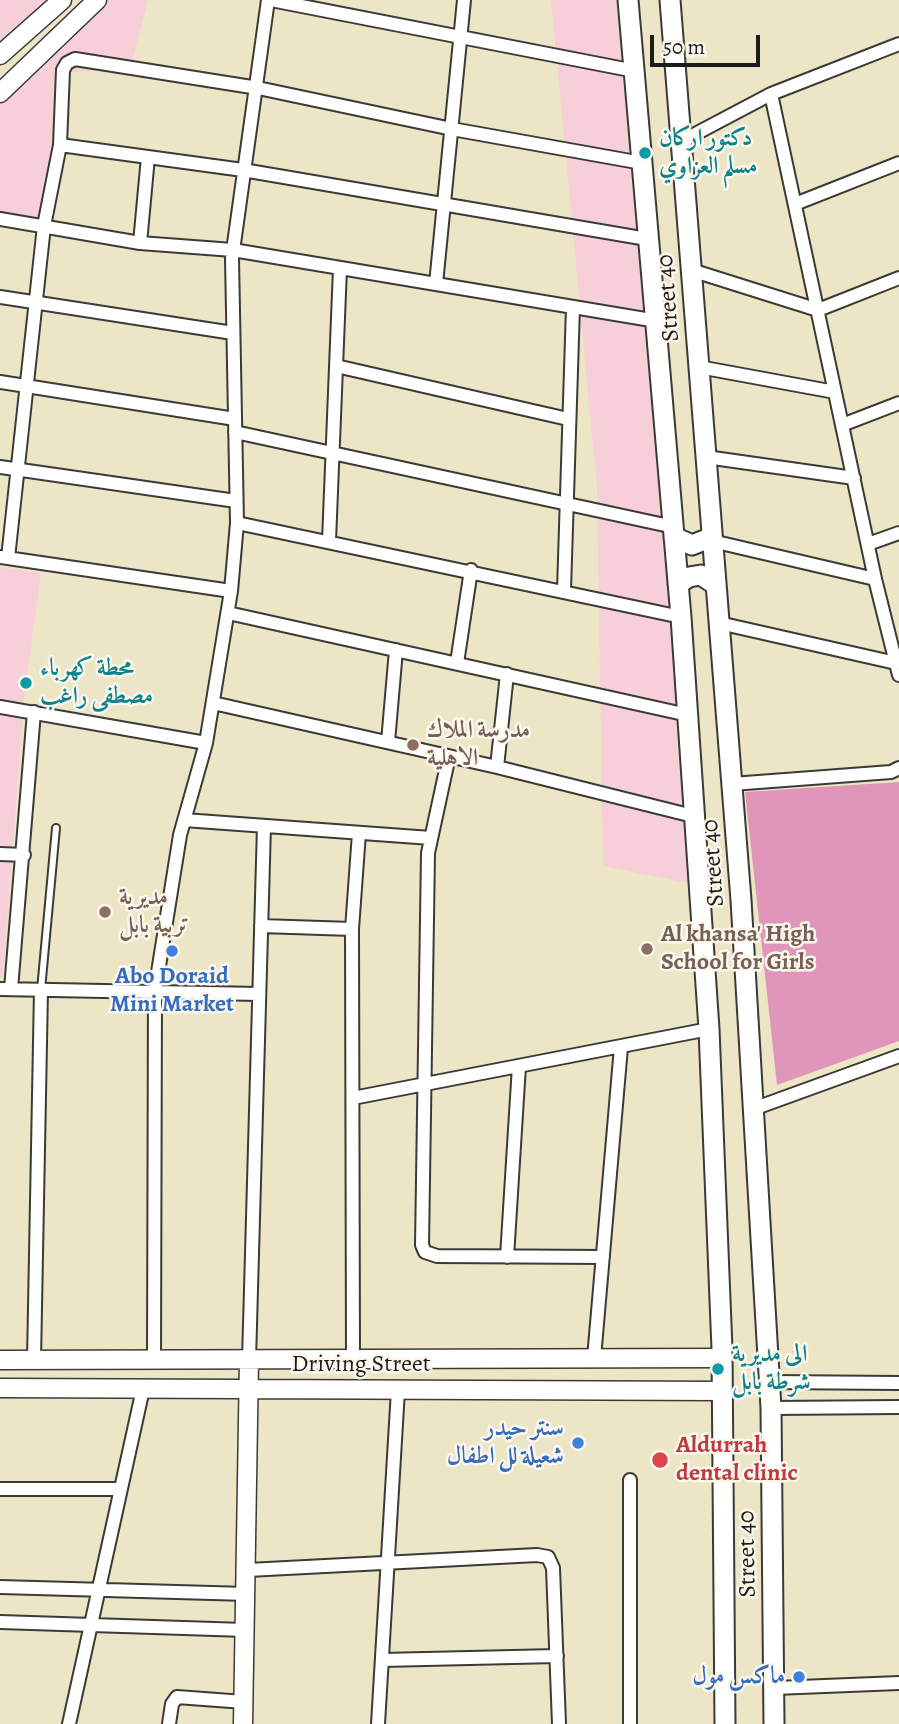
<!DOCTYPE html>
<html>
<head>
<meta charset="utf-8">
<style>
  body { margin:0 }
  #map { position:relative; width:899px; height:1724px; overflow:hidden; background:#ece5c6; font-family:Alegreya,serif }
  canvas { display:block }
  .scale { position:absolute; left:650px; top:35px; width:110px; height:32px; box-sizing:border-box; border:4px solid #1c1c1c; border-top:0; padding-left:9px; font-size:21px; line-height:24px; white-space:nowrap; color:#1c1c1c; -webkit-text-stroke:5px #fbf7ec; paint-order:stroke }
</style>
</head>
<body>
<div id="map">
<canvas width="899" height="1724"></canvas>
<div class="scale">50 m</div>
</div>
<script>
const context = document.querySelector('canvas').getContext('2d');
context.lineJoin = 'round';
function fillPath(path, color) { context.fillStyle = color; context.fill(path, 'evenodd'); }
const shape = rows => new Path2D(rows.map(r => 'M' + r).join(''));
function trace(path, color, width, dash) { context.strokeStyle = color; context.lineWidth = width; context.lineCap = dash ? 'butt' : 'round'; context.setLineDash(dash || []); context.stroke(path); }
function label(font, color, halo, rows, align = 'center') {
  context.font = font + ' Alegreya,Amiri,serif'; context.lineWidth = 5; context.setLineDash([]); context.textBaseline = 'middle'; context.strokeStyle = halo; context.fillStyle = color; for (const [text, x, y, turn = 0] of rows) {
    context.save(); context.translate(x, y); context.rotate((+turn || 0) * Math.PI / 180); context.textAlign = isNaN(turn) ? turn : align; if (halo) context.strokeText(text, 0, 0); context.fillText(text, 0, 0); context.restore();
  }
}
const built = shape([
  [0,0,46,0,0,40],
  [108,0,148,0,130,68,62,73,40,219,0,221,0,93],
  [551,0,616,0,693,884,603,866,597,488],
  [0,567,41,573,24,698,3,977,0,977]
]);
const building = shape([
  [899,782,899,1041,777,1085,745,792]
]);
const lane = shape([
  [41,990,56,828]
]);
const street = shape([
  [271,0,635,71],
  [771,94,875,579,899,675],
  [682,141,771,94,899,44],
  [60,145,243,170,647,239],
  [795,204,899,163],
  [0,219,140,243,233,250,657,321],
  [140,243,148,157],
  [691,270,818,310,899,278],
  [436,284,464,0],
  [0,297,233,333],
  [336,366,568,419],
  [699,367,835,392],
  [0,382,235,419],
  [842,425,899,403],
  [235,432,674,527],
  [706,457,854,478],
  [0,467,236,501],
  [237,523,681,617],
  [329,541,340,268],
  [712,541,875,579],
  [868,544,899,533],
  [0,557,231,591],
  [8,558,44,226,60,145,63,70,67,63,75,59,258,88,452,129,642,163],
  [564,590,573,307],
  [228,613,688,715],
  [719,623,896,663],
  [457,663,471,570],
  [213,703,497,767,693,816],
  [0,707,206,743],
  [388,742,396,650],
  [449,756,428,853,422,1245,425,1252,437,1256,603,1257],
  [497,767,507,674],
  [732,784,891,772,899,768],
  [184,820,431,838],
  [0,854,24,855],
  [261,926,352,929],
  [0,989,259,994],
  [11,989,34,712],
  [353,1098,709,1029],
  [753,1109,899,1056],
  [507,1257,519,1066],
  [594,1358,621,1047],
  [353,1359,352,929,359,833],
  [34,1360,41,990],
  [154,1360,155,991,180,835,206,743,231,591,237,523,232,258,268,0],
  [249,1360,264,826],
  [769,1382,899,1383],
  [771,1408,899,1407],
  [630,1480,630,1724],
  [0,1489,119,1489],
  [248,1570,537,1555,548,1557,553,1568,559,1724],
  [0,1587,247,1594],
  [0,1622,245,1630],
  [382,1660,557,1656],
  [775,1688,899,1683],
  [69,1724,143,1389],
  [169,1724,172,1704,177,1697,244,1702],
  [378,1724,398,1390]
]);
const secondary = shape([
  [0,55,62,0],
  [0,93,97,0],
  [0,1360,722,1358],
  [0,1388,722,1391],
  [243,1724,249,1360]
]);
const primary = shape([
  [628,0,681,617,709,1029,722,1349,725,1724],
  [670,0,741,900,771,1408,774,1724],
  [674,537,692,545,712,537],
  [678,584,689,577,701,575,716,585]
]);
const markers = [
  [645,153,7,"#0f9aa8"],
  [26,683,7,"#0f9aa8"],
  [413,745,7,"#8d6e63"],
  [105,912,7,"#8d6e63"],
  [647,949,7,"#8d6e63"],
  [172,951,7,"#3f7fe0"],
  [718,1369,7,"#0f9aa8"],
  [578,1443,7,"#3f7fe0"],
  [660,1460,9,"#e0444e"],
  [799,1677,7,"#3f7fe0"]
];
const cultureNames = [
  ["دكتور اركان",659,139],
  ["مسلم العزاوي",659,167],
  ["محطة كهرباء",40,669],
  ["مصطفى راغب",40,697],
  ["الى مديرية",732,1355],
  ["شرطة بابل",732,1383]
];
const streetNames = [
  ["Street 40",669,298,-94],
  ["Street 40",714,863,-94],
  ["Driving Street",361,1365],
  ["Street 40",748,1554,-91]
];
const educationNames = [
  ["مدرسة الملاك",427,731],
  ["الاهلية",427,759],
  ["مديرية",119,898],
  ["تربية بابل",119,926],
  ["Al khansa' High",661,935],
  ["School for Girls",661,963]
];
const shopNames = [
  ["Abo Doraid",172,977,"center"],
  ["Mini Market",172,1005,"center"],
  ["سنتر حيدر",564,1429],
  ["شعيلة لل اطفال",564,1457],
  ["ماكس مول",785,1677]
];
const healthNames = [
  ["Aldurrah",676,1446],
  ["dental clinic",676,1474]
];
fillPath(built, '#f6cfd8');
fillPath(building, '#e096bb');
trace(lane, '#3b3a36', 10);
trace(street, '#3b3a36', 16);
trace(secondary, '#3b3a36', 21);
trace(primary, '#3b3a36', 23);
trace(lane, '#fff', 6);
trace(street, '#fff', 12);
trace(secondary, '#fff', 18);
trace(primary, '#fff', 19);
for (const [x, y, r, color] of markers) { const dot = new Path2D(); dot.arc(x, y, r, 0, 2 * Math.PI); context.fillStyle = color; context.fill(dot); trace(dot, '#fbf7ec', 2.5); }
label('bold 24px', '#0d838f', '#fbf7ec', cultureNames, 'left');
label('24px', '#1c1c1c', '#fbf7ec', streetNames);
label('bold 24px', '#785e54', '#fbf7ec', educationNames, 'left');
label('bold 24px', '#366cbe', '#fbf7ec', shopNames, 'right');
label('bold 24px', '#be3a42', '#fbf7ec', healthNames, 'left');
</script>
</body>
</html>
